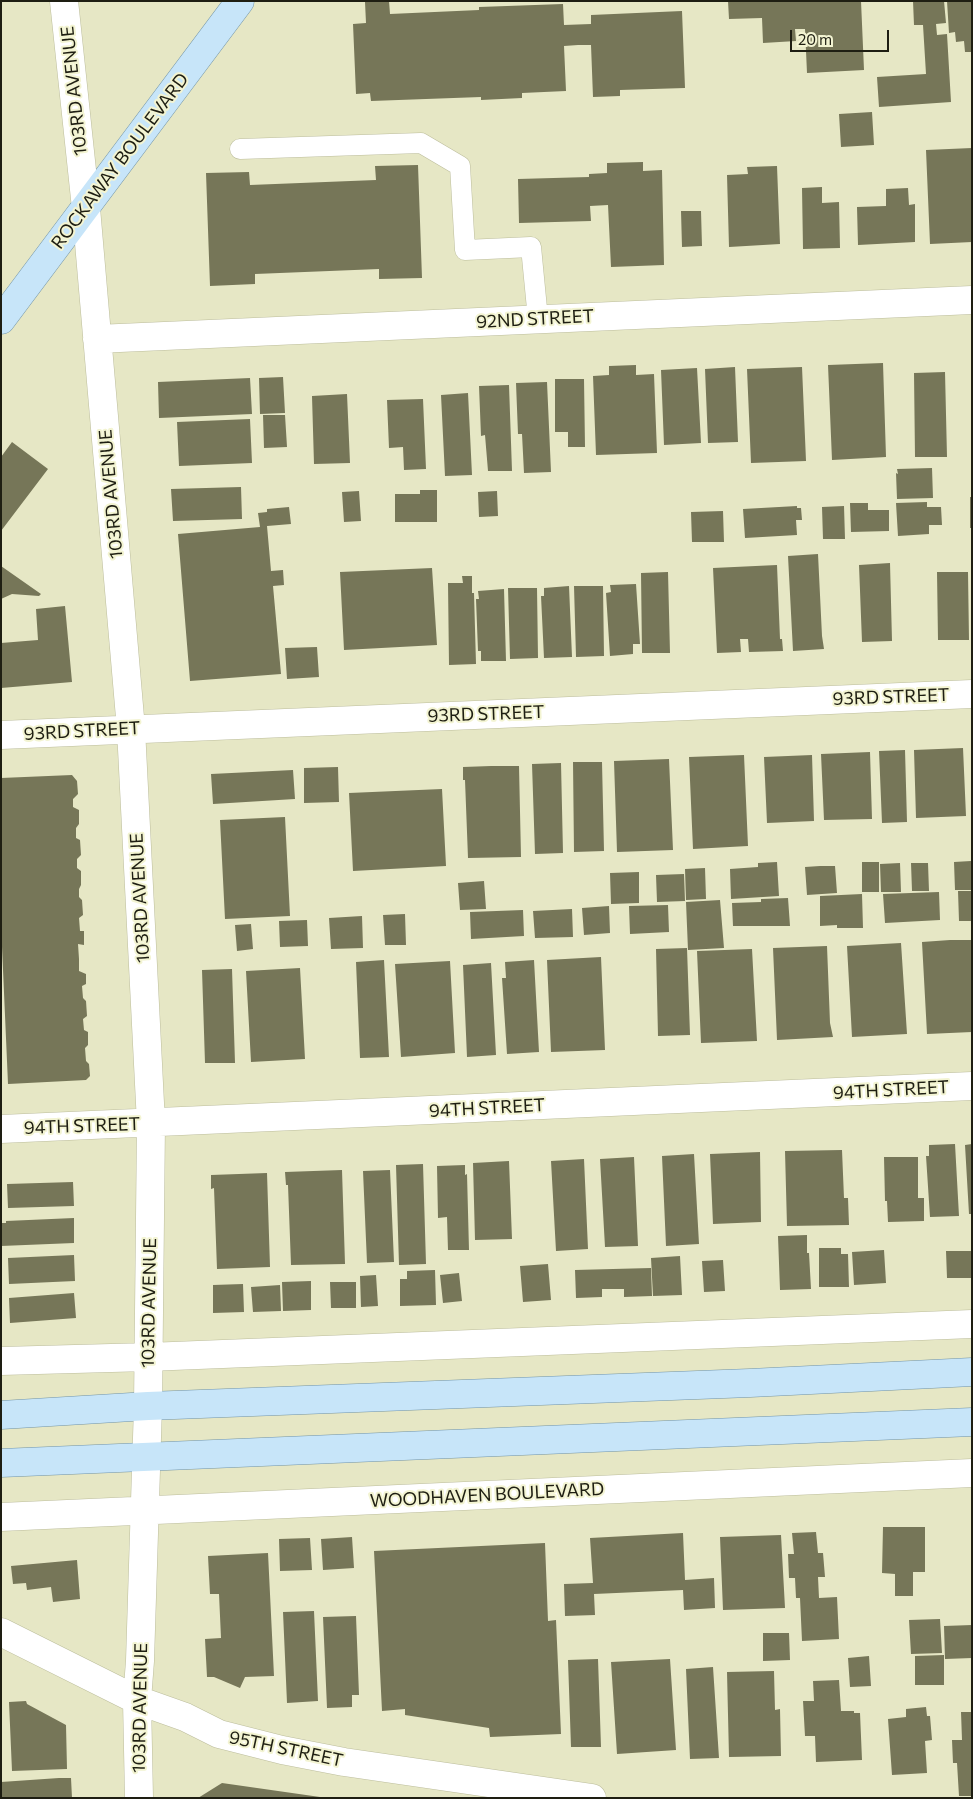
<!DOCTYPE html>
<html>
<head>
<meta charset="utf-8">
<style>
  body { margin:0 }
  #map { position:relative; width:973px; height:1799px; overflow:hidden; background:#e6e7c5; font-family:Commissioner,sans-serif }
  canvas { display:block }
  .frame { position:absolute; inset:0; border:2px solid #1e1e12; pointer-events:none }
  .scale { position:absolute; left:790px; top:30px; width:99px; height:22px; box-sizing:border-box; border:2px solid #1e1e12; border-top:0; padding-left:6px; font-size:15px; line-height:18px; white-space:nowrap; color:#1e1e12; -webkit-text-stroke:4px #f3f4d2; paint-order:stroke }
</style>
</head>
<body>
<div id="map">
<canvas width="973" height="1799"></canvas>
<div class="frame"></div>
<div class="scale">20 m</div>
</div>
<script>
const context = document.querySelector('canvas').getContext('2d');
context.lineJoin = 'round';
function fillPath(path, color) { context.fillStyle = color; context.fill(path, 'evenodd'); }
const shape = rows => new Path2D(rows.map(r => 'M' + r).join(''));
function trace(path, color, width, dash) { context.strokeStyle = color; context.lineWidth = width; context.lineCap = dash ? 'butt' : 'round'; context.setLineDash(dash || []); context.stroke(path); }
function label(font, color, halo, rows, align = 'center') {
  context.font = font + ' Commissioner,sans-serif'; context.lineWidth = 4; context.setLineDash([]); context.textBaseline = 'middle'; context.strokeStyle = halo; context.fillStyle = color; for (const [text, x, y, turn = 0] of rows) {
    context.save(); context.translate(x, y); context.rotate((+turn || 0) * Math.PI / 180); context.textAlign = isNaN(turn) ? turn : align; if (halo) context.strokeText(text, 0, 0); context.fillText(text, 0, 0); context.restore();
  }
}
const building = shape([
  [372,1,389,1,390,14,479,10,479,7,563,4,564,25,591,24,591,15,682,11,685,88,620,90,620,96,593,97,591,45,578,45,564,46,566,91,522,93,522,98,481,100,481,97,371,101,370,93,356,94,353,24,366,23,365,2],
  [728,1,861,1,864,70,807,73,805,29,795,29,796,41,763,43,762,18,729,19],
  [913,1,944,1,946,23,936,24,937,35,947,34,951,102,879,107,877,77,926,74,923,25,914,25],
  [947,1,972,1,972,52,965,52,964,41,956,42,955,32,949,33],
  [872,112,874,145,841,147,839,114],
  [972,148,972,242,930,244,926,150],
  [643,162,643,171,662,170,664,265,611,267,608,205,590,206,591,221,519,223,518,179,589,177,589,174,607,173,607,163],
  [418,165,422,278,379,279,379,269,255,274,255,284,210,286,206,173,249,172,250,185,376,180,375,166],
  [777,166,780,244,729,247,727,175,748,174,747,167],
  [822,187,822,203,839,202,840,248,803,249,802,188],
  [908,188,909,205,915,204,915,242,858,245,857,207,886,206,886,189],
  [681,211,701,211,702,246,682,247],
  [883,363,886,457,832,460,828,365],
  [636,365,636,375,654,374,657,453,596,455,593,376,609,375,609,366],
  [735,367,738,442,708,443,705,369],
  [802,367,806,461,751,463,747,369],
  [697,368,701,443,664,445,661,370],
  [945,372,947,457,915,457,914,373],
  [283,377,285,413,260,414,259,378],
  [250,378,252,414,159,418,158,382],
  [555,379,584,379,585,447,568,447,568,432,555,432],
  [547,382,551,472,524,473,522,434,518,434,516,383],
  [509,385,512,471,488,471,485,435,481,436,479,386],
  [468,393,472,475,445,476,441,395],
  [347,394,350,463,314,464,312,396],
  [423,399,426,469,404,470,403,447,389,448,387,400],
  [263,415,285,415,287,447,264,448],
  [250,419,252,463,179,466,177,422],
  [12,442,48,469,1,531,1,457],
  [932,468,933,498,897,499,896,473,898,474,897,469],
  [241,487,242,519,173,521,171,489],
  [420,490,437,490,437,522,395,522,395,494,420,494],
  [359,491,361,521,344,522,342,492],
  [497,491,498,516,479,517,478,492],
  [970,497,972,497,972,528,970,528],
  [927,502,927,507,941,507,942,525,929,525,929,534,898,536,896,503],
  [850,503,868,503,868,510,889,510,889,531,851,532],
  [797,506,797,508,801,508,802,520,796,520,797,535,745,538,743,509],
  [844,506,845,539,823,539,822,507],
  [289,507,291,524,267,526,271,571,283,570,284,585,273,586,281,674,190,681,178,534,260,527,258,513,267,512,267,509],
  [723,511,724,542,692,542,691,512],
  [818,554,822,636,824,649,793,651,788,556],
  [890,563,892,641,862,642,859,565],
  [777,565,780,639,782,639,783,651,749,652,748,639,740,639,741,652,717,653,713,568],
  [1,566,41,594,39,596,12,594,1,599],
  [432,568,437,645,344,650,340,572],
  [668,572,670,653,642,653,641,573],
  [937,572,968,572,969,640,938,640],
  [462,576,472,576,472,593,474,593,476,664,449,665,448,583,463,583],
  [636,584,640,644,633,644,633,654,610,656,606,593,611,592,610,585],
  [569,586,572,657,544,658,541,596,544,596,544,588],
  [574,586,603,586,604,656,576,657],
  [508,588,537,588,538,658,510,659],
  [504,589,506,661,481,661,481,651,478,651,476,599,479,599,478,591],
  [65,606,72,682,1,688,1,643,38,640,36,609],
  [317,647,319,677,287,679,285,648],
  [963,748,966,816,916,818,914,750],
  [905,750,907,822,882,823,879,751],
  [870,752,872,819,824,820,821,754],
  [744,755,748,846,693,849,689,757],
  [812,755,814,821,767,823,764,757],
  [669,759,673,850,617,852,614,761],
  [573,762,602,762,604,851,574,852],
  [561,763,563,853,535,854,532,764],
  [491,766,519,766,521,857,468,858,465,780,463,780,463,767],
  [338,767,339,802,304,803,304,768],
  [293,770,295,799,213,804,211,774],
  [72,775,77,781,78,794,73,799,73,807,79,810,79,824,76,828,76,838,80,840,81,855,77,859,77,868,81,871,81,885,79,889,79,897,82,900,83,915,79,918,80,931,84,931,84,945,78,944,79,959,79,971,86,974,86,984,82,986,83,998,86,1001,87,1016,83,1019,84,1030,88,1032,88,1045,85,1048,86,1061,89,1064,90,1076,86,1080,8,1084,1,924,1,778],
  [442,789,446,866,353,871,349,793],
  [285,817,290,916,225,919,220,820],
  [971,861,971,890,955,890,954,862],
  [777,862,779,896,731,899,730,869,758,867,758,863],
  [862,862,879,862,879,892,862,892],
  [900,863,901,892,881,892,880,864],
  [911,863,928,863,929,891,912,891],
  [820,866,835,866,837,893,807,895,805,867],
  [705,868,706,899,686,900,685,869],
  [639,872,639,903,611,904,610,873],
  [684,874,685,901,657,902,656,875],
  [484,881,486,909,460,910,458,883],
  [958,891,972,891,972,921,959,921],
  [939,892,940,920,885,923,883,894],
  [862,894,863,928,837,928,837,925,820,926,820,896],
  [788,898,790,926,733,926,732,903,761,902,761,899],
  [720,900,724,948,688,950,686,902],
  [668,905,669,932,630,934,629,906],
  [609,906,610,933,584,935,582,908],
  [572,909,573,937,535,938,533,911],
  [523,910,524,936,471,939,470,912],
  [405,914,406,945,385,945,383,915],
  [362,916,363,948,331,949,329,918],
  [307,920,308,946,280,947,279,921],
  [251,924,253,949,237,951,235,925],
  [950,940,972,940,972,1032,927,1034,922,942],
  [901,943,907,1034,852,1037,847,946],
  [827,946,830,1023,833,1037,777,1040,773,948],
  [687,948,690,1035,658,1036,656,949],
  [752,949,757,1041,701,1043,697,951],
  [601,957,605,1050,551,1052,547,960],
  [384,960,389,1057,360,1058,356,962],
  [534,960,539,1052,507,1054,502,978,506,978,505,962],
  [450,961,455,1053,401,1057,395,964],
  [491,963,496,1055,467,1057,463,965],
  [300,968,305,1059,251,1062,246,971],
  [232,969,235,1063,205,1063,202,970],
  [955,1144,959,1216,930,1217,926,1156,929,1156,929,1145],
  [972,1144,972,1214,969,1214,965,1145],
  [842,1150,844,1198,848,1198,849,1225,787,1226,785,1151],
  [760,1152,761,1222,713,1224,710,1154],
  [694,1154,699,1244,666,1246,662,1156],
  [634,1157,638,1246,605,1247,600,1159],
  [884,1157,918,1157,918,1198,924,1198,924,1221,888,1222,887,1201,885,1201],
  [584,1159,588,1249,556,1251,551,1161],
  [509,1161,512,1239,475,1240,473,1163],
  [423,1164,426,1264,399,1265,396,1165],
  [465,1165,465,1175,467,1174,469,1250,448,1250,447,1217,438,1218,437,1166],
  [342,1170,345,1264,291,1265,288,1185,286,1185,285,1172],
  [390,1170,394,1262,367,1263,363,1171],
  [267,1173,270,1267,217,1269,214,1188,211,1189,211,1175],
  [73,1182,74,1206,8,1208,7,1184],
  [74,1218,74,1243,1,1246,1,1223,6,1223,6,1221],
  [807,1235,807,1253,809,1253,811,1289,780,1290,778,1236],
  [819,1248,841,1248,841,1254,848,1254,849,1287,819,1287],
  [884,1250,886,1283,854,1285,852,1252],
  [946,1251,972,1251,972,1278,947,1278],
  [74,1255,75,1281,9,1284,8,1258],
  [680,1256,682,1295,653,1296,651,1258],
  [723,1260,725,1291,704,1292,702,1261],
  [548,1264,551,1300,523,1302,520,1266],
  [651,1268,652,1296,624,1297,624,1289,602,1289,602,1297,576,1298,575,1270],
  [435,1270,436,1305,400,1306,400,1279,407,1279,407,1271],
  [459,1273,462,1301,443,1303,440,1275],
  [376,1275,378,1306,361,1307,360,1276],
  [311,1281,311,1310,283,1311,282,1282],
  [330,1282,356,1282,356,1308,331,1308],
  [243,1284,244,1312,213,1313,213,1285],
  [280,1285,281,1311,253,1312,251,1287],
  [74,1293,76,1318,10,1323,9,1298],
  [883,1527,925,1527,925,1572,913,1572,913,1596,895,1596,895,1574,882,1573],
  [816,1532,818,1553,823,1553,825,1577,818,1577,819,1598,837,1597,839,1639,802,1641,800,1598,796,1598,795,1578,789,1578,788,1554,794,1554,792,1533],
  [683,1533,685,1580,714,1578,715,1608,684,1610,683,1590,594,1594,595,1615,565,1616,564,1584,593,1583,590,1538],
  [781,1535,785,1608,723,1610,720,1537],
  [352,1537,354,1568,323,1570,321,1539],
  [310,1538,312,1570,280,1571,279,1539],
  [545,1543,548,1621,556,1620,561,1734,490,1737,489,1728,405,1715,405,1709,382,1711,374,1551],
  [268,1553,274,1676,245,1677,240,1688,214,1677,207,1677,205,1639,221,1638,219,1594,210,1594,208,1556],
  [77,1560,80,1599,53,1602,51,1587,27,1590,26,1583,13,1584,11,1566],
  [314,1611,318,1701,287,1703,283,1612],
  [356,1616,359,1695,352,1695,352,1707,327,1708,323,1617],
  [940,1619,942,1653,911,1654,909,1620],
  [972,1625,972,1658,945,1659,944,1626],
  [763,1633,789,1633,790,1660,763,1661],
  [944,1655,944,1685,915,1685,915,1656],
  [869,1656,871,1686,850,1687,848,1658],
  [598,1659,601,1747,571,1747,568,1660],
  [670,1659,676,1750,617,1754,611,1662],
  [713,1667,719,1758,690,1759,686,1669],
  [774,1671,775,1710,780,1709,781,1756,729,1757,727,1672],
  [839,1680,841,1711,854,1711,854,1713,860,1713,862,1760,816,1762,815,1736,805,1736,803,1701,814,1701,813,1681],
  [26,1701,27,1704,66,1725,67,1769,12,1771,9,1702],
  [926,1707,927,1716,930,1716,932,1740,925,1741,927,1773,892,1775,888,1719,906,1717,906,1709],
  [961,1712,972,1712,972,1796,959,1796,957,1763,953,1763,952,1740,962,1740],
  [59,1778,71,1778,72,1798,1,1798,1,1782],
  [222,1783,320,1797,320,1798,198,1798]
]);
const service = shape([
  [240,149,421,143,460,166,465,250,531,247,538,319]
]);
const minor = shape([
  [64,1,86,208,131,729,151,1123,148,1406,140,1661,137,1700,139,1798],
  [97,339,972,300],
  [1,735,972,694],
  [1,1129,972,1086],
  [1,1361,148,1357,972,1324],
  [1,1517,972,1473],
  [1,1632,137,1700,185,1717,219,1734,282,1750,344,1762,592,1798]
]);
const primary = shape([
  [1,320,240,1],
  [1,1415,148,1406,750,1383,972,1372],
  [1,1463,972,1422]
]);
const streetNames = [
  ["103RD AVENUE",74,91,-96],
  ["ROCKAWAY BOULEVARD",120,161,-53],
  ["92ND STREET",535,319,-3],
  ["103RD AVENUE",111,494,-95],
  ["93RD STREET",891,697,-2],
  ["93RD STREET",486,714,-2],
  ["93RD STREET",82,731,-3],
  ["103RD AVENUE",140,898,-93],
  ["94TH STREET",891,1090,-3],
  ["94TH STREET",487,1108,-3],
  ["94TH STREET",82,1126,-2],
  ["103RD AVENUE",149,1303,-89],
  ["WOODHAVEN BOULEVARD",487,1495,-3],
  ["103RD AVENUE",140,1708,-89],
  ["95TH STREET",286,1749,12]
];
fillPath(building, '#767658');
trace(service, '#bcbd9c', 21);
trace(minor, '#bcbd9c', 29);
trace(primary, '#7394a6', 29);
trace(service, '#fff', 20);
trace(minor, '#fff', 28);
trace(primary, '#c7e5f9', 28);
label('18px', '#1e1e12', '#f3f4d2', streetNames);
</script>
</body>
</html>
